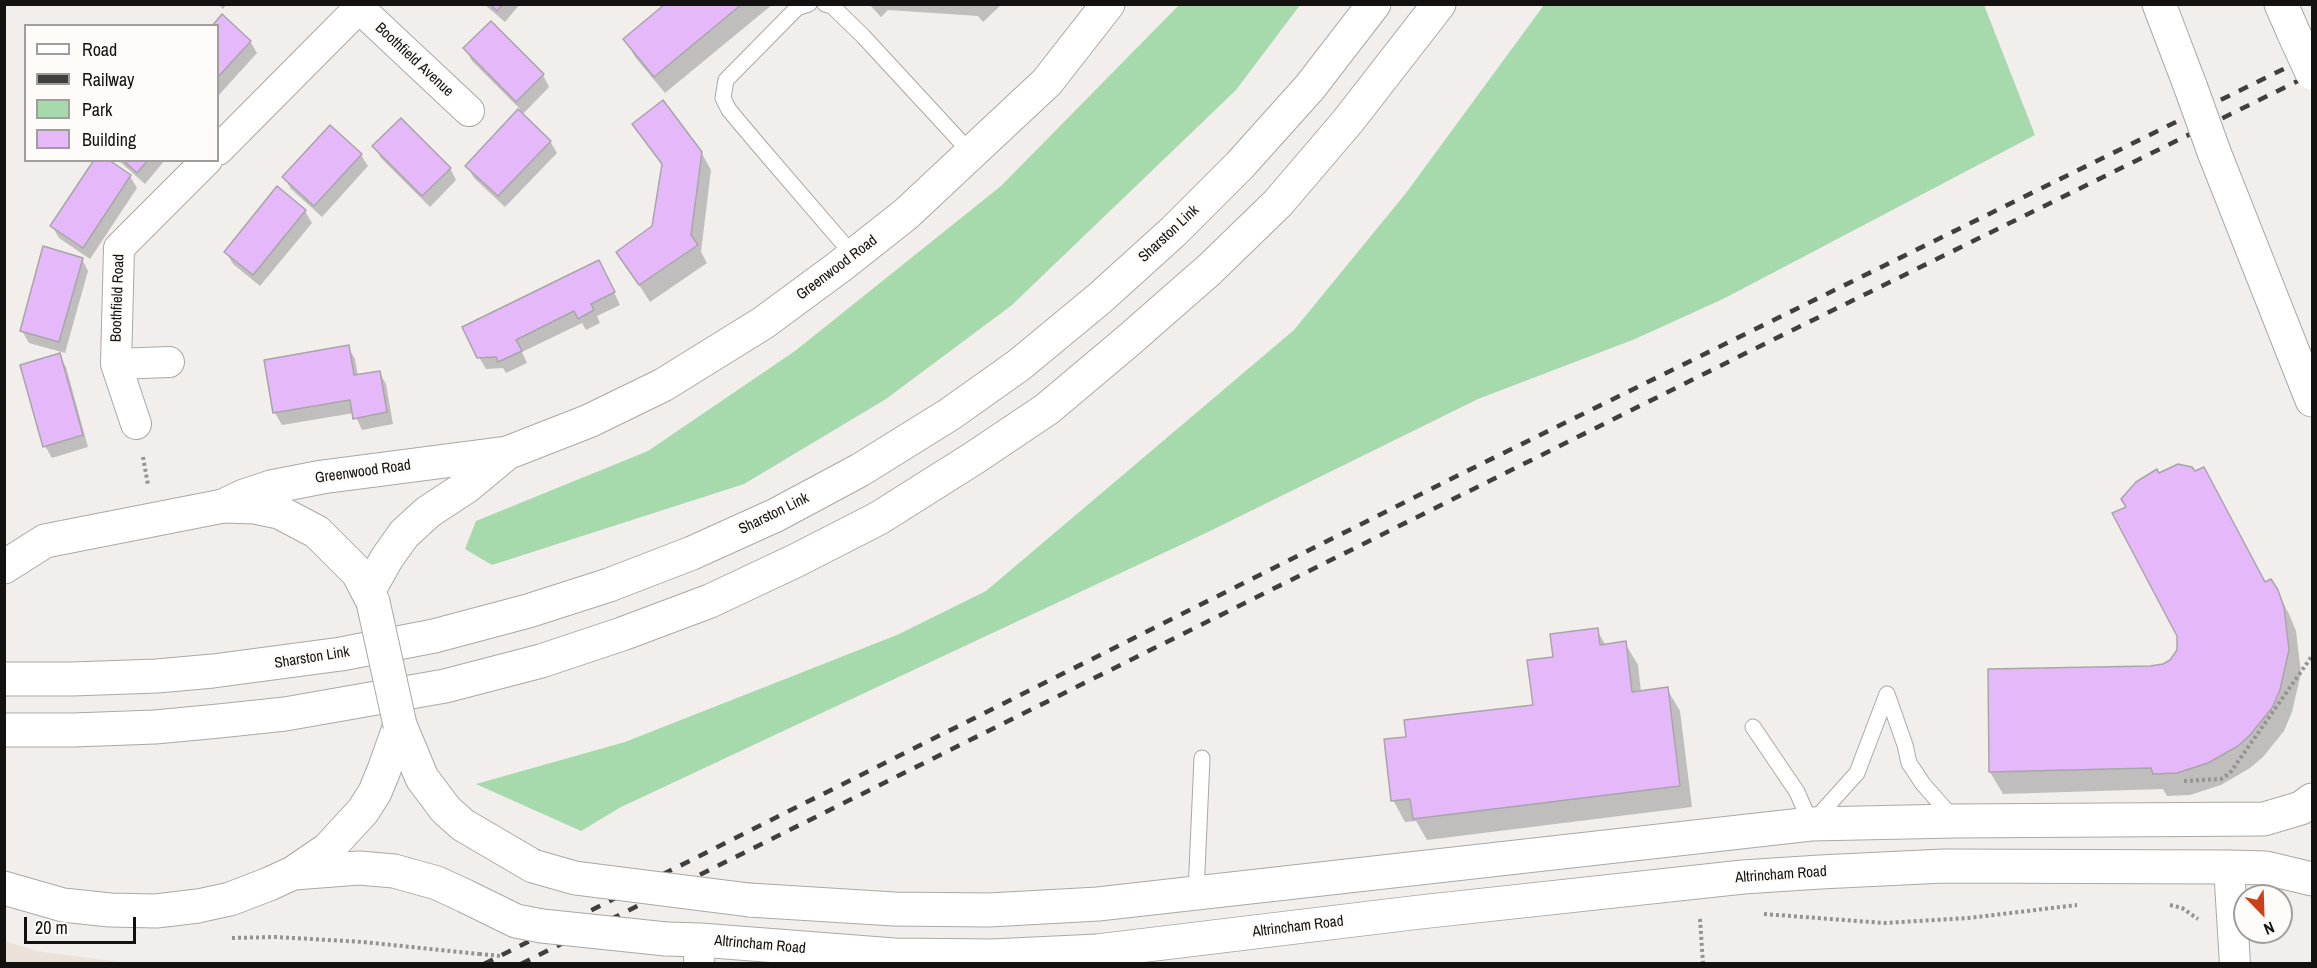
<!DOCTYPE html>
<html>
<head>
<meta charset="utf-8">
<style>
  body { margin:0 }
  #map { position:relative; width:2317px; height:968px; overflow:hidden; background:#f1eeeb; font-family:"Archivo Narrow",sans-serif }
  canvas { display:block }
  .frame { position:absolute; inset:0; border:6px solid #131211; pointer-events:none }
  .legend { position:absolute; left:24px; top:24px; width:195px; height:138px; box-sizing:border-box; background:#fefbf8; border:2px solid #a09e9c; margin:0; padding:8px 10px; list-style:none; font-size:18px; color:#131211 }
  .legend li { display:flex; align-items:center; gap:12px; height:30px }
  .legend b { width:30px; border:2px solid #a09e9c }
  .north { position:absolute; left:2233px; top:884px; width:60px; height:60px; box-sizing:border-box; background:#fefbf8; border:2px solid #a09e9c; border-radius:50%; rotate:157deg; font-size:16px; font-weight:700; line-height:24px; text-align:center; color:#131211 }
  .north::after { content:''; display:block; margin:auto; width:21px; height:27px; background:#ca4118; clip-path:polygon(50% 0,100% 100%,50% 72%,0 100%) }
  .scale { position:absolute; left:24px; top:917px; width:112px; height:27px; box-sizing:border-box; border:3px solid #131211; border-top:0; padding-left:8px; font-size:18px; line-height:21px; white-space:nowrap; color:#131211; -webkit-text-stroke:4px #fefbf8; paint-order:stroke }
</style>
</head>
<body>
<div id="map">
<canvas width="2317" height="968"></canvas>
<div class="frame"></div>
<ul class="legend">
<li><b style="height:8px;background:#fff"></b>Road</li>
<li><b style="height:8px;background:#403f3d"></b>Railway</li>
<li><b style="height:16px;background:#a6d9ac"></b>Park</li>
<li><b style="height:16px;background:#e5b8fa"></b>Building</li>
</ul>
<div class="north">N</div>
<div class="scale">20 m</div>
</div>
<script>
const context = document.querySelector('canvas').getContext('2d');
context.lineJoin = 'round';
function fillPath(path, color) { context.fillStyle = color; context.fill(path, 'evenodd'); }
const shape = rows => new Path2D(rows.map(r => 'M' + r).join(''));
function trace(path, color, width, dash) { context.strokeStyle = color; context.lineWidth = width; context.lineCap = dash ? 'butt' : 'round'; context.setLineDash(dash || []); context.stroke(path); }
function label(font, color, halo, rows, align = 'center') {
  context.font = font + ' "Archivo Narrow",sans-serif'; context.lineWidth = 4.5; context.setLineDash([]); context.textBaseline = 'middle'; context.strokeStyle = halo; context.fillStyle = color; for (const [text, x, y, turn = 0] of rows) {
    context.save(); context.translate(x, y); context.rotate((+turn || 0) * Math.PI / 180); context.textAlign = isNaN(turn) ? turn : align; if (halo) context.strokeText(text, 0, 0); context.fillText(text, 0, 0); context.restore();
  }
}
const built = shape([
  [5,941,36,951,127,963,5,963]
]);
const green = shape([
  [1180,4,1300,5,1236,90,1012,305,886,399,744,484,492,565,465,549,476,521,648,451,795,351,1001,186],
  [1544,5,1984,5,2035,135,1725,298,1635,339,1478,399,1206,533,621,807,581,831,476,784,625,742,897,635,986,591,1294,330,1406,193]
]);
const shadow = shape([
  [218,4,227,4,223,9],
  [484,4,520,4,505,22],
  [668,4,773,4,665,93,635,57,625,39],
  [869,4,1002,4,983,22,978,16,888,10,881,17],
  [222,16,250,41,257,53,218,96,218,26],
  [465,49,543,75,549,87,522,115,550,141,557,153,505,207,474,178,467,166,520,109,472,61],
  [634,124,701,152,711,170,701,252,707,263,650,302,618,252,654,227,663,167],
  [374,146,450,168,456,180,430,207,381,158],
  [361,155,368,166,322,217,291,189,284,177],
  [118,160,165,160,145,184],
  [130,176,137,188,90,259,59,238,52,226],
  [305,211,312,223,260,286,233,264,226,252],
  [82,259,88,271,65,353,29,343,22,331],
  [605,273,620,305,597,316,600,323,586,330,582,323,522,352,527,363,506,373,503,368,486,369,479,357],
  [348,347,355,359,358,376,379,372,386,384,393,424,362,430,354,413,282,425,275,413,266,361],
  [59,355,66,367,88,447,52,458,45,446],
  [2271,581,2289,614,2296,631,2301,673,2292,712,2284,731,2263,757,2250,768,2221,785,2190,795,2167,796,2163,789,2003,794,1990,772,2164,666],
  [1597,630,1606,646,1625,643,1638,665,1641,692,1667,689,1680,711,1692,807,1427,840,1416,821,1405,822,1393,800,1408,738,1534,706,1555,658]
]);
const building = shape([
  [490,4,503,4,497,11,490,4],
  [665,4,742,4,654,77,623,39,665,4],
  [222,14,251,41,218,77,218,26,212,26,222,14],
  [491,21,544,74,516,102,463,48,491,21],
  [663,100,702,152,691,235,698,245,639,285,616,252,652,226,662,164,632,124,663,100],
  [518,109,551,141,498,196,465,166,518,109],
  [401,118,451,168,422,196,372,146,401,118],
  [330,125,362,154,314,206,282,177,330,125],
  [94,160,109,160,131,175,83,248,50,226,94,160],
  [123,160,148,160,137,173,123,160],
  [277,186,306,210,253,275,224,252,277,186],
  [43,246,83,258,59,342,20,331,43,246],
  [599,260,615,292,591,304,594,310,578,319,574,311,516,340,522,351,498,362,496,357,477,358,462,327,599,260],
  [349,345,354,375,380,371,387,412,353,419,350,400,273,413,264,360,349,345],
  [60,353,83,435,43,447,20,365,60,353],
  [2178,464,2192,467,2195,471,2204,467,2265,582,2271,579,2278,590,2284,607,2289,650,2280,690,2272,708,2250,735,2238,746,2208,763,2177,773,2153,774,2151,768,1989,772,1988,669,2150,666,2163,664,2170,660,2177,650,2177,636,2112,513,2126,507,2121,499,2136,482,2157,469,2159,473,2178,464],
  [1598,628,1600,645,1626,641,1632,692,1668,687,1680,786,1413,819,1410,799,1391,801,1384,739,1406,737,1404,720,1533,705,1527,660,1553,657,1550,634,1598,628]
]);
const path = shape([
  [143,457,148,485],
  [2184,781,2221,779,2230,773,2312,656],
  [2170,905,2182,908,2198,919],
  [1764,914,1884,923,1969,918,2077,905],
  [1700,919,1703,964],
  [232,938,276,937,363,942,479,954]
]);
const lane = shape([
  [809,4,797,8,726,80,723,98,729,110,761,148,854,256],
  [825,4,832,6,863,36,971,153],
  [1753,727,1797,792,1811,824,1857,773,1887,694,1905,745,1909,763,1923,784,1953,818],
  [1196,893,1202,758]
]);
const street = shape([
  [355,4,469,111],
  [218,150,363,4],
  [116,364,169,362],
  [136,424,116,364,119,248,207,160],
  [2229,867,2235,964],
  [699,964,700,940]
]);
const secondary = shape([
  [223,506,244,496,271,487,322,477,507,453,589,421,663,385,763,323,839,267,906,214,1047,82,1108,4],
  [369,590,387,558,404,534,428,512,466,487,507,453]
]);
const highway = shape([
  [2159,4,2191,88],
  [2281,4,2295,36],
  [2214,152,2312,400],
  [4,567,45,541,223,506,255,507,279,512,317,532,358,573,373,602],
  [4,679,72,679,157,676,213,671,341,654,434,636,528,611,609,585,692,553,776,515,860,470,950,414,1019,365,1100,298,1174,231,1240,165,1310,87,1374,4],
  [400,725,422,778,446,810,463,825,533,866],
  [4,730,73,730,155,727,219,721,285,714,445,686,541,661,622,634,710,601,797,560,879,518,974,458,1047,409,1129,340,1210,269,1278,203,1348,121,1439,4],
  [294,873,359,868,394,871,437,883,465,896],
  [4,888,63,905,110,910,156,911,198,906,230,899,269,884,293,873,328,849,363,811,375,792,384,770,400,725],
  [749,900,894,909,989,910,1098,904,1811,824,1955,821,2264,819,2301,808,2312,800],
  [666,939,700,940,894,955,992,956,1097,951,1420,912,1743,877,1820,872,1944,866,2229,867,2266,868,2312,879]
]);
const rail = shape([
  [484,964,1465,472,2312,55],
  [521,964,1736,358,2312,74]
]);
const pathBridge = shape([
  [479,954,501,956]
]);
const highwayBridge = shape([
  [2295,36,2312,73],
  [2191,88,2214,152],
  [373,602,400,725],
  [533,866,575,878,749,900],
  [465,896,516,921,542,926,666,939]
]);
const streetNames = [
  ["Boothfield Avenue",414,60,43],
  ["Sharston Link",1169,234,-43],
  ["Greenwood Road",837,268,-37],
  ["Boothfield Road",118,298,-88],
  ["Greenwood Road",363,472,-8],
  ["Sharston Link",774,514,-26],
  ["Sharston Link",312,658,-9],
  ["Altrincham Road",1781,875,-4],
  ["Altrincham Road",1298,927,-7],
  ["Altrincham Road",760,945,5]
];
fillPath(built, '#eae1d8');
fillPath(green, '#a6d9ac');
fillPath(shadow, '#0003');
fillPath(building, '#e5b8fa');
trace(building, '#a7a5a8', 1.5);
trace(lane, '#aba8a5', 17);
trace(street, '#aba8a5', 32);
trace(secondary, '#aba8a5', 35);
trace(highway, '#aba8a5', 35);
trace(path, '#959390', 4, [3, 3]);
trace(lane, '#fff', 15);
trace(street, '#fff', 30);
trace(secondary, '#fff', 33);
trace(highway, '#fff', 33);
trace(rail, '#403f3d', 4.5, [10, 10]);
trace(highwayBridge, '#aba8a5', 35, []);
trace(pathBridge, '#959390', 4, [3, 3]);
trace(highwayBridge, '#fff', 33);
label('15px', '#131211', '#fefbf8', streetNames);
</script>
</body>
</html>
